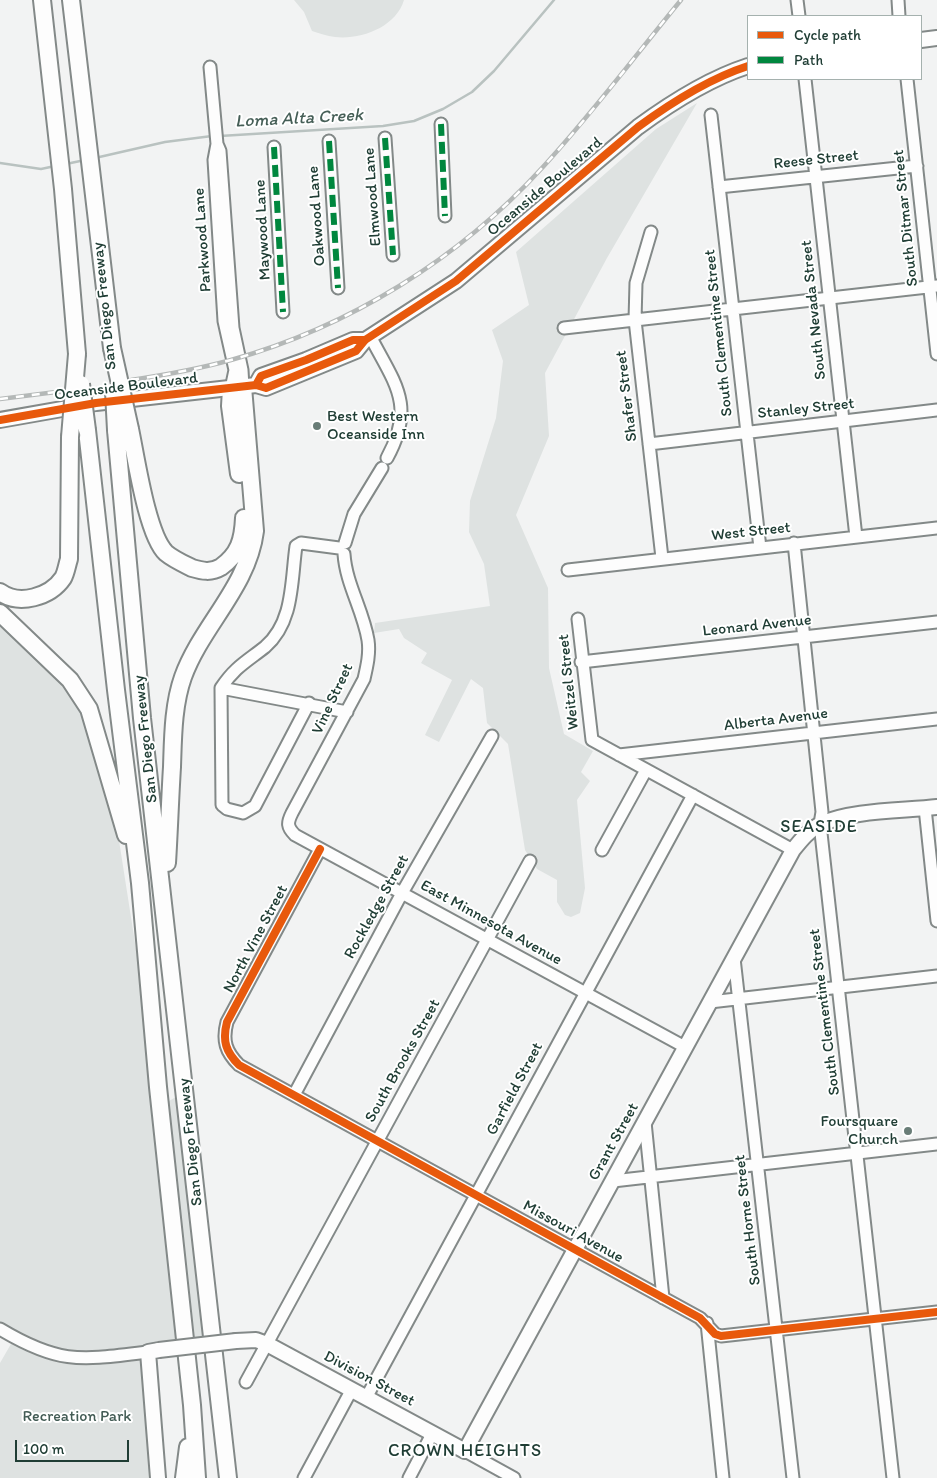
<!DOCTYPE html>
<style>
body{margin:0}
#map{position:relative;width:937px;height:1478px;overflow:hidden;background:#f2f3f3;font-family:Itim,sans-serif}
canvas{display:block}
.legend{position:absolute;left:747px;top:15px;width:175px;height:65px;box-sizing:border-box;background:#fff;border:1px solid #a5b1ae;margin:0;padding:6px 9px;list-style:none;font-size:15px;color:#1f3d34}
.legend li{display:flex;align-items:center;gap:10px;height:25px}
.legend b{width:25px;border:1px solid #a5b1ae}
.scale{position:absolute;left:15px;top:1440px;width:114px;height:22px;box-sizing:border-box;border:2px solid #1f3d34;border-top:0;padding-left:6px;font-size:15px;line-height:18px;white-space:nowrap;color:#1f3d34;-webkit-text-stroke:4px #fff;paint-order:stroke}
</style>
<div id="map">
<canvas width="937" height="1478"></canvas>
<ul class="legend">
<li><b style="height:6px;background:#e8590c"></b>Cycle path</li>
<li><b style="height:6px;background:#00873e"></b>Path</li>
</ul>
<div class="scale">100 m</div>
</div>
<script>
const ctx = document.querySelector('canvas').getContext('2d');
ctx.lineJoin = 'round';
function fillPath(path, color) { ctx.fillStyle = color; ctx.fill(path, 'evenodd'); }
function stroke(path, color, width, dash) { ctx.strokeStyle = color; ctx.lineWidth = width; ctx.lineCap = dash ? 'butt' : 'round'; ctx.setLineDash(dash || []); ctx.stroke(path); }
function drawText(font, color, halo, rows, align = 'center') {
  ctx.font = font + ' Itim,sans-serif'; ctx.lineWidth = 4; ctx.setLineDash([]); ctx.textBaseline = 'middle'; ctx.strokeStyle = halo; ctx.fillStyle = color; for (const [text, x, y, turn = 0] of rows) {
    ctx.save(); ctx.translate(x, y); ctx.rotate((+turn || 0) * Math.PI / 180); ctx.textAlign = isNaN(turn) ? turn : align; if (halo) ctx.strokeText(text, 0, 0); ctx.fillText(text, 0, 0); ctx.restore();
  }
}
const green = new Path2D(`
 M 294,0 L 404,0 C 396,27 361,40 335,37 C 327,36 319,33 312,31 L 304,12 Z
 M 697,103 L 607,258 L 545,373 L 549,436 L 516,515 L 548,588 L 549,668 L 564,734 L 593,751 L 581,772 L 590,781 L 577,800 L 585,888 L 580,913 L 571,917 L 565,915 L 557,902 L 557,880 L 537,869 L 525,850 L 508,744 L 487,723 L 483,688 L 471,679 L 439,742 L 425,735 L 452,680 L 421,663 L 427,653 L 404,638 L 399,629 L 374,633 L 375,623 L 490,606 L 484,564 L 469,532 L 470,501 L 496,418 L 503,361 L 492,330 L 529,305 L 516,252 L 656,129 Z
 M 0,619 L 75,687 L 113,802 L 160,1103 L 169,1101 L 188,1090 L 214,1341 L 154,1351 L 158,1478 L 0,1478 L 0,1363 L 15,1337 L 0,1329 Z`);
const stream = new Path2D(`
 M 220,136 L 383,126 L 414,121 L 443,109 L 472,92 L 494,71 L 554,0
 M 95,158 L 165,142 L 212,136
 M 0,163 L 41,169 L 55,166
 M 66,164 L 85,160`);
const minor = new Path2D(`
 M 797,0 L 799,16
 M 898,0 L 899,16
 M 210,67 L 217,144
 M 805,79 L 856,537
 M 907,79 L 937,354
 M 711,115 L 760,548
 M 441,124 L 445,216
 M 385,138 L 393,255
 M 329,141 L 338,288
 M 274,147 L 283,312
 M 719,187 L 917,166
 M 651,232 L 636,283 L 635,320 L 662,558
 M 564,328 L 937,286
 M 370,336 C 395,384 416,405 387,458
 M 231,389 L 235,370 L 224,321 L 214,160 L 217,144 L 220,151 L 233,328 L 242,370 L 243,387
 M 649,444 L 937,410
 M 345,543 L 354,514 L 382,468
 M 794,543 L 822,812 L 820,824 L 893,1478
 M 344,554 C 346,584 363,610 368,640 C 370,653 367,666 364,679 L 292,813 C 287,823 287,827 295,835 L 685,1047
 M 568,570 L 937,528
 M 578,619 L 592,740 L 793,850
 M 581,662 L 937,622
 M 221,688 C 235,667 246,662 265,647 C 294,622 291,581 296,546 L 301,543 L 339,548
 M 309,703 L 255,806 L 243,813 L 227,809 L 222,805 L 221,688 L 347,712
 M 619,755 L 937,719
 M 925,808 L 937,921
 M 320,849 L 227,1022 C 222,1041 226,1052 239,1065 L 700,1318 L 715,1334 L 721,1336 L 937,1312
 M 602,850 L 646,770
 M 734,958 L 793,1478
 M 710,1002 L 937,976
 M 294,1095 L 402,893 L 492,736
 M 645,1122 L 663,1298
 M 613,1181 L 937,1144
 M 707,1323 L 723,1478
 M 0,1329 C 60,1365 81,1360 148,1352
 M 246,1382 L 530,861
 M 366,1398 L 693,795
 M 465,1451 L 514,1478
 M 304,1478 L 352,1389
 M 409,1478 L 432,1434`);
const major = new Path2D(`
 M 921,40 L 937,38
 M 256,385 L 261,376 L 306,360 L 353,340 L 365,340
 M 0,420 L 96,403 L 256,385 L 266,388 L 356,351 L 365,340 L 456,281 L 638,127 C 672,102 708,79 748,66
 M 236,1341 L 256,1340 L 267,1344 L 465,1451 L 793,850 C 801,840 809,830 821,824 C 851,810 904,811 937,807
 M 158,1478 L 148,1352 L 159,1350`);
const highway = new Path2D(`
 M 42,0 L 63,189 L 77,354
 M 71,0 L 112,348
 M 231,389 L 230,406 L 239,474
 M 130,429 C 136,457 147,535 166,553 C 173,559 184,564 192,568 C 202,571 211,573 221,567 C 239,554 243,540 244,518
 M 87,430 L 116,690 L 140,883 L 158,1087 L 192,1405 L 197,1478
 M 116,430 L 142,718 L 228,1478
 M 0,592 C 19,606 50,597 63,578 C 66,573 67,565 69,559 L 70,437
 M 0,613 L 70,680 L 89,709 L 126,835
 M 167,863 C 169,831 170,799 172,767 C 173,738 173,705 183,677 C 202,625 248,587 255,531 L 243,387
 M 184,1478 L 188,1447`);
const rail = new Path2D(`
 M 131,380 C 165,375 198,369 231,360 C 349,327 459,259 542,168 C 591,115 635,56 681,0
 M 0,399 L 64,391`);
const majorBridge = new Path2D(`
 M 159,1350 L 236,1341`);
const highwayBridge = new Path2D(`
 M 112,348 L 130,429
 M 81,384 L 87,430
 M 114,392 L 116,430
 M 70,437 L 77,354`);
const quiet = new Path2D(`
 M 441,124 L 445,216
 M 385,138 L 393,255
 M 329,141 L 338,288
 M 274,147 L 283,312`);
const cycleway = new Path2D(`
 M 256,385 L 261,376 L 306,360 L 353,340 L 365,340
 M 0,420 L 96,403 L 256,385 L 266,388 L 356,351 L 365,340 L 456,281 L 638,127 C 672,102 708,79 748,66
 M 320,849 L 227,1022 C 222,1041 226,1052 239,1065 L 700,1318 L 715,1334 L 721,1336 L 937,1312`);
const markers = [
 [317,426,5,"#697d77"],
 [908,1131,5,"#697d77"]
];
const streetNames = [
 ["Reese Street",816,160,-6],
 ["Oceanside Boulevard",545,187,-40],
 ["Elmwood Lane",373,197,-94],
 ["Oakwood Lane",317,216,-94],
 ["South Ditmar Street",906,218,-96],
 ["Maywood Lane",263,230,-93],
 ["Parkwood Lane",203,240,-94],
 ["San Diego Freeway",105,306,-96],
 ["South Nevada Street",814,310,-96],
 ["South Clementine Street",719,333,-96],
 ["Oceanside Boulevard",126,387,-7],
 ["Shafer Street",627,396,-97],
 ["Stanley Street",806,409,-6],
 ["West Street",751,532,-6],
 ["Leonard Avenue",757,626,-6],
 ["Weitzel Street",569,682,-96],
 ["Vine Street",333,699,-65],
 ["Alberta Avenue",776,720,-7],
 ["San Diego Freeway",146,739,-96],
 ["Rockledge Street",377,907,-61],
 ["East Minnesota Avenue",491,923,29],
 ["North Vine Street",256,939,-62],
 ["South Clementine Street",825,1012,-97],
 ["South Brooks Street",403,1061,-61],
 ["Garfield Street",515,1089,-62],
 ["San Diego Freeway",191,1142,-96],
 ["Grant Street",614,1142,-61],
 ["South Horne Street",748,1220,-97],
 ["Missouri Avenue",573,1232,29],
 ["Division Street",369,1379,28]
];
const poiNames = [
 ["Best Western",327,417],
 ["Oceanside Inn",327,435],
 ["Foursquare",898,1122,"right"],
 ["Church",898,1140,"right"]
];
const parkNames = [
 ["Recreation Park",77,1417]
];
const waterNames = [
 ["Loma Alta Creek",299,119,-3]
];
const neighbourhoodNames = [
 ["SEASIDE",819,827],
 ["CROWN HEIGHTS",465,1451]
];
fillPath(green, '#dee2e1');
stroke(stream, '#b9c2c0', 2.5);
stroke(minor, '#838988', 15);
stroke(major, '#838988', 18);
stroke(highway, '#838988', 20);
stroke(minor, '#fdfdfd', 11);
stroke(major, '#fdfdfd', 14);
stroke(highway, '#fdfdfd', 16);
stroke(rail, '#b4b8b7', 4.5);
stroke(rail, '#fff', 2.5, [8]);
stroke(majorBridge, '#838988', 18, []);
stroke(highwayBridge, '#838988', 20, []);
stroke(majorBridge, '#fdfdfd', 14);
stroke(highwayBridge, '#fdfdfd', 16);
stroke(quiet, '#00873e', 6, [12, 6]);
stroke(cycleway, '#e8590c', 8);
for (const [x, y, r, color] of markers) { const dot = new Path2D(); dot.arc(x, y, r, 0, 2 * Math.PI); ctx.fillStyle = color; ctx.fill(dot); stroke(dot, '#fff', 2); }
drawText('16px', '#1f3d34', '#fff', streetNames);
drawText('16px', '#1f3d34', '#fff', poiNames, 'left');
drawText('16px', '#425b54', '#fff', parkNames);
drawText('italic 18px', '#465f57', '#fff', waterNames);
ctx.letterSpacing = '1px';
drawText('18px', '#1f3d34', '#fff', neighbourhoodNames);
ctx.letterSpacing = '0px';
</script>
